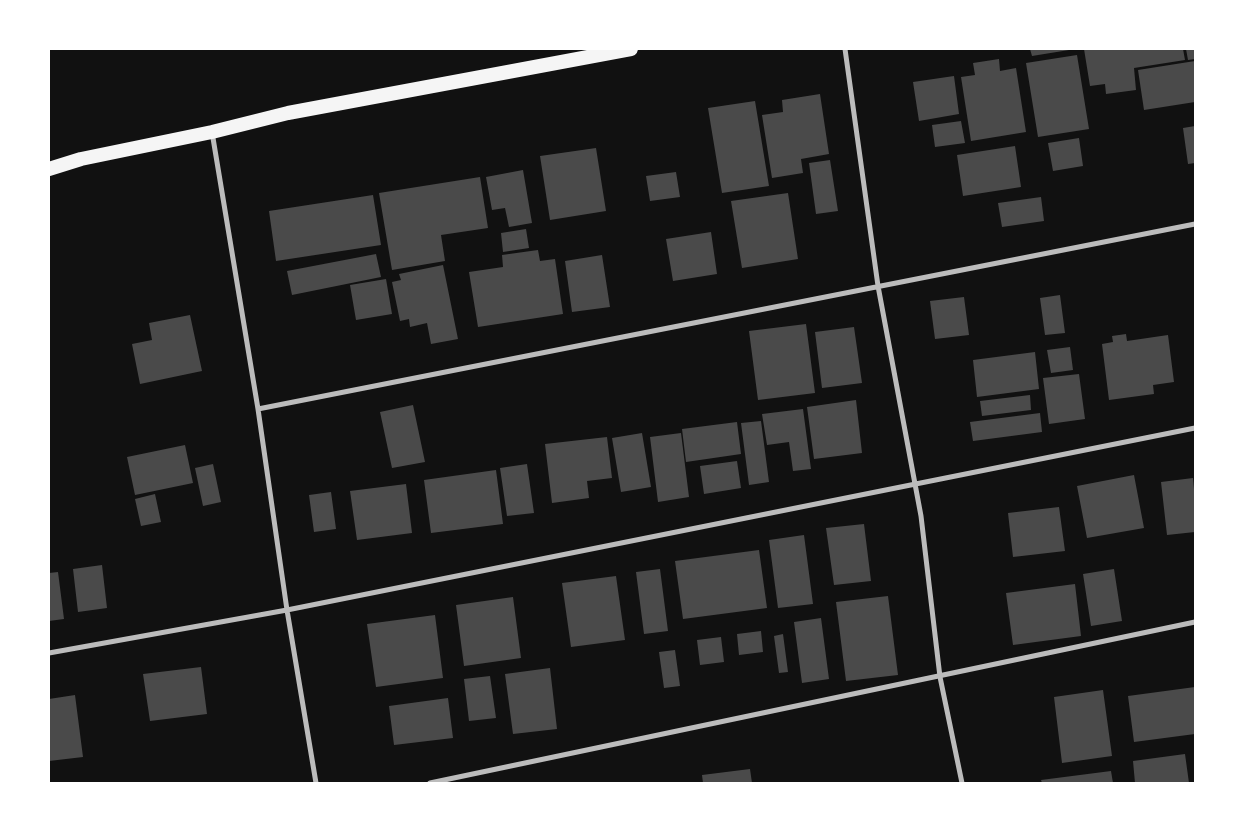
<!DOCTYPE html>
<style>
body{margin:0}
#map{position:relative;width:1244px;height:832px;overflow:hidden;background:#111;font-family:Manrope,sans-serif}
canvas{display:block}
.frame{position:absolute;inset:0;border:50px solid #fff;pointer-events:none}
</style>
<div id="map">
<canvas width="1244" height="832"></canvas>
<div class="frame"></div>
</div>
<script>
const ctx = document.querySelector('canvas').getContext('2d');
ctx.lineJoin = 'round';
function fillPath(path, color) { ctx.fillStyle = color; ctx.fill(path, 'evenodd'); }
function stroke(path, color, width, dash) { ctx.strokeStyle = color; ctx.lineWidth = width; ctx.lineCap = dash ? 'butt' : 'round'; ctx.setLineDash(dash || []); ctx.stroke(path); }
const building = new Path2D(`
 M 1030,49 L 1069,49 L 1069,50 L 1032,56 Z
 M 1084,49 L 1183,49 L 1185,60 L 1134,68 L 1136,90 L 1106,94 L 1105,84 L 1090,86 Z
 M 1186,49 L 1195,49 L 1195,59 L 1188,60 Z
 M 1077,55 L 1089,129 L 1038,137 L 1026,63 Z
 M 999,59 L 1000,71 L 1016,68 L 1026,132 L 971,141 L 961,77 L 975,75 L 973,63 Z
 M 1195,61 L 1195,102 L 1144,110 L 1138,70 Z
 M 954,76 L 959,114 L 919,121 L 913,82 Z
 M 820,94 L 829,154 L 801,159 L 803,173 L 772,178 L 762,115 L 783,112 L 782,100 Z
 M 755,101 L 769,186 L 722,193 L 708,108 Z
 M 961,121 L 965,143 L 935,147 L 932,125 Z
 M 1195,126 L 1195,163 L 1188,164 L 1183,128 Z
 M 1079,138 L 1083,166 L 1053,171 L 1048,143 Z
 M 1015,146 L 1021,187 L 963,196 L 957,155 Z
 M 596,148 L 606,211 L 550,220 L 540,156 Z
 M 830,160 L 838,211 L 816,214 L 809,163 Z
 M 523,170 L 532,223 L 509,227 L 505,208 L 492,210 L 486,177 Z
 M 676,172 L 680,197 L 650,201 L 646,176 Z
 M 480,177 L 488,228 L 441,235 L 445,261 L 392,270 L 379,193 Z
 M 788,193 L 798,259 L 742,268 L 731,201 Z
 M 373,195 L 381,245 L 276,261 L 269,211 Z
 M 1041,197 L 1044,221 L 1002,227 L 998,203 Z
 M 526,229 L 529,248 L 503,252 L 501,233 Z
 M 711,232 L 717,274 L 673,281 L 666,239 Z
 M 538,250 L 540,261 L 555,259 L 563,314 L 478,327 L 469,272 L 503,267 L 502,255 Z
 M 376,254 L 381,277 L 292,295 L 287,271 Z
 M 602,255 L 610,307 L 572,312 L 565,261 Z
 M 443,265 L 458,339 L 431,344 L 427,323 L 410,327 L 409,319 L 400,321 L 392,282 L 401,280 L 399,274 Z
 M 386,279 L 392,314 L 356,320 L 350,285 Z
 M 1060,295 L 1065,333 L 1045,335 L 1040,298 Z
 M 964,297 L 969,335 L 935,339 L 930,301 Z
 M 190,315 L 202,371 L 140,384 L 132,344 L 152,340 L 149,323 Z
 M 806,324 L 815,393 L 758,400 L 749,331 Z
 M 854,327 L 862,383 L 822,388 L 815,332 Z
 M 1126,334 L 1127,341 L 1168,335 L 1174,382 L 1153,385 L 1154,394 L 1109,400 L 1102,344 L 1113,342 L 1112,336 Z
 M 1070,347 L 1073,370 L 1051,373 L 1047,350 Z
 M 1035,352 L 1039,389 L 977,397 L 973,360 Z
 M 1079,374 L 1085,419 L 1049,424 L 1043,378 Z
 M 1030,395 L 1031,410 L 982,416 L 980,401 Z
 M 856,400 L 862,453 L 814,459 L 807,407 Z
 M 413,405 L 425,462 L 392,468 L 380,412 Z
 M 803,409 L 811,469 L 793,471 L 789,442 L 767,445 L 762,414 Z
 M 1040,413 L 1042,432 L 973,441 L 970,422 Z
 M 761,421 L 769,482 L 749,485 L 741,423 Z
 M 737,422 L 741,454 L 686,462 L 682,429 Z
 M 642,433 L 651,487 L 621,492 L 612,438 Z
 M 681,433 L 689,497 L 658,502 L 650,437 Z
 M 607,437 L 612,478 L 587,481 L 589,498 L 552,503 L 545,444 Z
 M 185,445 L 193,483 L 135,495 L 127,457 Z
 M 737,461 L 741,488 L 704,494 L 700,466 Z
 M 213,464 L 221,502 L 203,506 L 195,468 Z
 M 527,464 L 534,513 L 507,516 L 500,468 Z
 M 496,470 L 503,524 L 431,533 L 424,480 Z
 M 1134,475 L 1144,528 L 1087,538 L 1077,486 Z
 M 1193,478 L 1195,500 L 1195,532 L 1167,535 L 1161,482 Z
 M 406,484 L 412,533 L 357,540 L 350,491 Z
 M 331,492 L 336,529 L 314,532 L 309,495 Z
 M 155,494 L 161,522 L 141,526 L 135,499 Z
 M 1059,507 L 1065,551 L 1013,557 L 1008,513 Z
 M 864,524 L 871,581 L 834,585 L 826,528 Z
 M 804,535 L 813,604 L 778,608 L 769,540 Z
 M 759,550 L 767,608 L 683,619 L 675,561 Z
 M 102,565 L 107,608 L 78,612 L 73,569 Z
 M 660,569 L 668,631 L 644,634 L 636,572 Z
 M 1114,569 L 1122,621 L 1091,626 L 1083,574 Z
 M 58,572 L 64,619 L 49,621 L 49,573 Z
 M 616,576 L 625,640 L 571,647 L 562,583 Z
 M 1075,584 L 1081,636 L 1013,645 L 1006,593 Z
 M 888,596 L 898,675 L 846,681 L 836,602 Z
 M 513,597 L 521,658 L 464,666 L 456,605 Z
 M 435,615 L 443,678 L 376,687 L 367,624 Z
 M 821,618 L 829,679 L 802,683 L 794,622 Z
 M 761,631 L 763,652 L 739,655 L 737,634 Z
 M 783,634 L 788,672 L 779,673 L 774,636 Z
 M 721,637 L 724,662 L 700,665 L 697,640 Z
 M 675,650 L 680,686 L 664,688 L 659,652 Z
 M 201,667 L 207,714 L 150,721 L 143,674 Z
 M 550,668 L 557,729 L 513,734 L 505,674 Z
 M 490,676 L 496,718 L 469,721 L 464,679 Z
 M 1195,687 L 1195,734 L 1134,742 L 1128,696 Z
 M 1103,690 L 1112,756 L 1062,763 L 1054,697 Z
 M 75,695 L 83,757 L 49,761 L 49,699 Z
 M 448,698 L 453,738 L 394,745 L 389,706 Z
 M 1185,754 L 1189,783 L 1135,783 L 1133,761 Z
 M 750,769 L 752,783 L 703,783 L 702,775 Z
 M 1111,771 L 1113,783 L 1042,783 L 1041,780 Z`);
const minor = new Path2D(`
 M 845,49 L 878,286 L 921,516 L 940,677 L 962,783
 M 212,132 L 258,409 L 287,610 L 316,783
 M 258,409 L 1195,224
 M 49,653 L 287,610 L 1195,428
 M 430,783 L 1195,622`);
const trunk = new Path2D(`
 M 49,169 L 81,159 L 212,132 L 288,113 L 631,49`);
fillPath(building, '#4a4a4a');
stroke(minor, '#bcbcbc', 5);
stroke(trunk, '#f5f5f5', 14);
</script>
